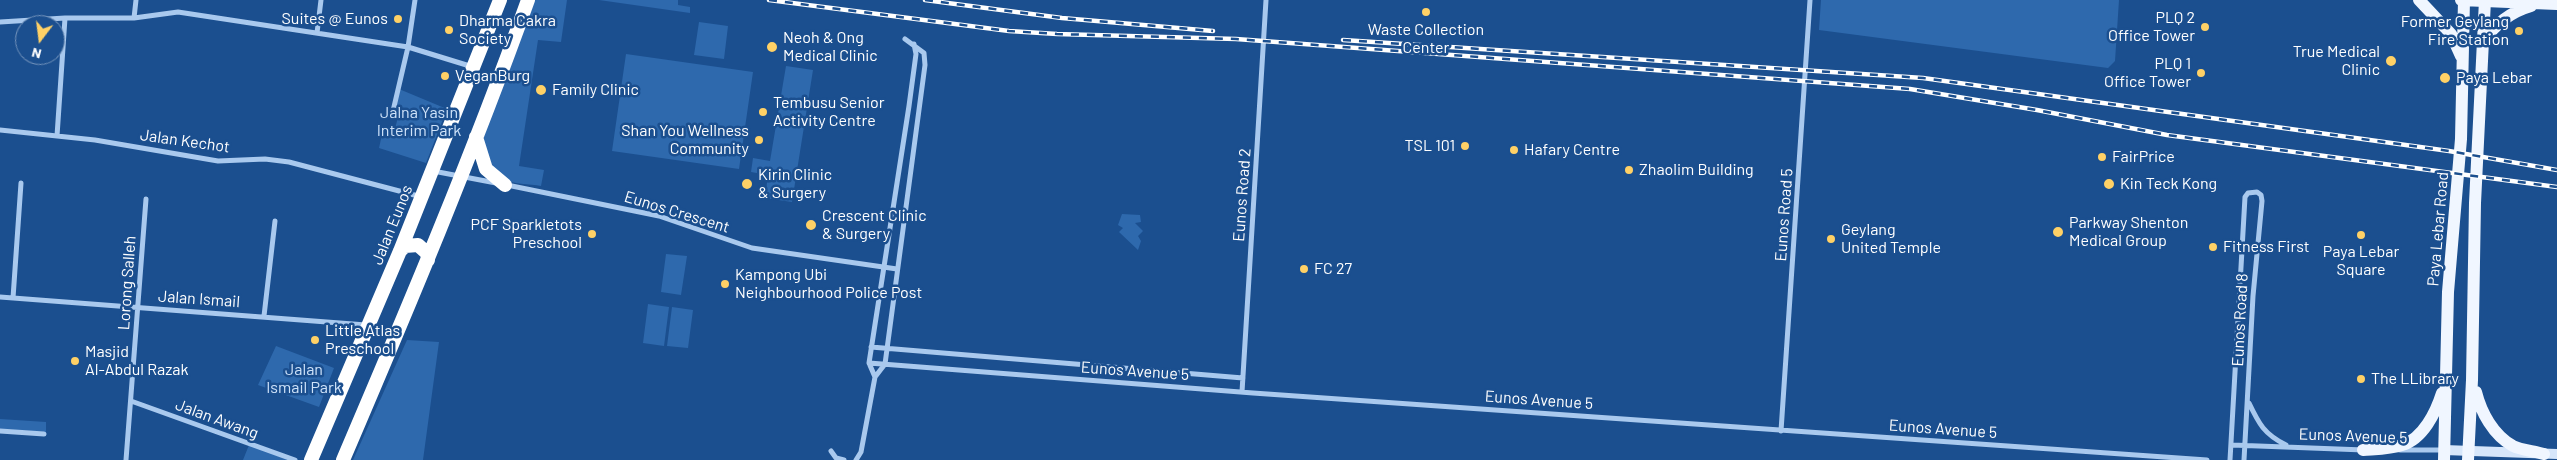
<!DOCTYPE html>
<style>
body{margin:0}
#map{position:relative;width:2557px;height:460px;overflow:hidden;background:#1b4f8f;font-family:Barlow,sans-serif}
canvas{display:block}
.north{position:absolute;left:15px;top:15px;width:50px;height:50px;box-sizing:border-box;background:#1b4f8f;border:1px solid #7695bc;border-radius:50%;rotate:195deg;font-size:14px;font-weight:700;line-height:20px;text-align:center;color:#fff}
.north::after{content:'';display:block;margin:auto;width:18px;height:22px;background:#ffd166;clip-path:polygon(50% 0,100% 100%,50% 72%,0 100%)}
</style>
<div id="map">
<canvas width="2557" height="460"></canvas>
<div class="north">N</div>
</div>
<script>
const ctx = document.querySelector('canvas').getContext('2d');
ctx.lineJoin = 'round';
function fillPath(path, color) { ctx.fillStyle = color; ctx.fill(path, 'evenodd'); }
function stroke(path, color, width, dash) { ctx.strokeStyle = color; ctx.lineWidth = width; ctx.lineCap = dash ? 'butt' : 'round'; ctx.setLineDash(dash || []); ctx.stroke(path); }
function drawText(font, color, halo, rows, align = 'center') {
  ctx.font = font + ' Barlow,sans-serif'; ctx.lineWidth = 5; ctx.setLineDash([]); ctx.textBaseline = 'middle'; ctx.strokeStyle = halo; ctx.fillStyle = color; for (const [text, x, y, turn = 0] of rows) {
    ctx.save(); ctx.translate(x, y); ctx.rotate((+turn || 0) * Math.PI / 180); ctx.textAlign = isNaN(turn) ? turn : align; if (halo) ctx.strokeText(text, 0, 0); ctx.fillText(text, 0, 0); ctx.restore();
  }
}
const green = new Path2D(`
 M 534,0 L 567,0 L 561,42 L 538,40 L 519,166 L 544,170 L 541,186 C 530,184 512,184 502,179 C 487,171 483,149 484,133 Z
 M 599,0 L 678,0 L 678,5 L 690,7 L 690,13 Z
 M 1821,0 L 2119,0 L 2115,61 L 2108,68 L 1819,30 Z
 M 699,22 L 728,26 L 724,59 L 694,55 Z
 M 626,54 L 753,72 L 739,169 L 612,151 Z
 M 786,66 L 813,70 L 792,202 L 765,198 L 768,175 L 751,172 L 753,158 L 770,161 Z
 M 399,89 L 447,109 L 426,163 L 379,148 L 383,130 L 394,133 L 399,113 L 394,111 Z
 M 1122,214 L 1140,215 L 1141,222 L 1135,223 L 1143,231 L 1138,236 L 1141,241 L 1138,250 L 1119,232 L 1123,228 L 1118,225 Z
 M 666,254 L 687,256 L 681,295 L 661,292 Z
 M 648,304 L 669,307 L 664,346 L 643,343 Z
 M 672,307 L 693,310 L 688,348 L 667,346 Z
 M 407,340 L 439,342 L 423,460 L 353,460 Z
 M 276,346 L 334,368 L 319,407 L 258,385 Z
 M 0,419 L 46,422 L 46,432 L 0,429 Z
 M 249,445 L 292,460 L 243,460 Z`);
const street = new Path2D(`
 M 134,18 L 136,0
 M 0,22 L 65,18 L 134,18 L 178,12 L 408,47 L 473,67
 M 317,33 L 321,0
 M 393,111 L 408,47 L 415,0
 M 0,130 L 95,140 L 218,161 L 265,159 L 289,162 L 422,197
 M 57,136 L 65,18
 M 433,171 L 496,183
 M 507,185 L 659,216 L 752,248 L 897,269
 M 0,297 L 366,325
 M 13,298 L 21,183
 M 264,316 L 275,221
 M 871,347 L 1243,378
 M 869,363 L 1253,393 L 2207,460
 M 875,377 L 869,363 L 909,106 L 916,54 L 914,44
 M 1242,392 L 1266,0
 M 131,401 L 295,460
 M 2249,403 C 2259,424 2264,434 2286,445
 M 0,431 L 44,434
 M 1781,431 L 1810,0
 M 2232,445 L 2364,450
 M 2400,450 L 2444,450
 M 831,451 L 836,458 L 844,460
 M 126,460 L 146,199
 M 856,460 L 861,452 L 875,377 L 885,364 L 925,65 L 924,53 L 905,39
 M 2230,460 L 2245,197 L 2248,193 L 2257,192 L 2261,195 L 2262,201 L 2253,296 L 2244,460`);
const secondary = new Path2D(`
 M 2444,450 L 2557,454`);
const primary = new Path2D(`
 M 2419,0 L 2451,34 L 2461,56
 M 2461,0 L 2557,4
 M 2482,42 C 2496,24 2510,12 2531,6
 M 2476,392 C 2481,412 2493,435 2513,446 C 2521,450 2534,451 2544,454
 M 2363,450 C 2375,449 2390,449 2402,445 C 2423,439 2436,412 2442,393
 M 2444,460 L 2448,292 L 2461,139 L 2464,0
 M 2468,460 L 2472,380 L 2475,203 L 2485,0`);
const highway = new Path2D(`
 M 476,137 L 486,169 L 505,185
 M 400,251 L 405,246 L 418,245 L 427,253 L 428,260
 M 311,460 L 400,251 L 500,0
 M 343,460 C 408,308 472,156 528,0`);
const rail = new Path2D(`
 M 769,0 L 1009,31 L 1057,34 L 1236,39 L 1910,89 L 2037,110 L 2167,135 L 2557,187
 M 925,0 L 1062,18 L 1213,31
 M 1343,40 L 1923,78 L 2449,151 L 2557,170`);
const markers = [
 [1426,12,5,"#ffd166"],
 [398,19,5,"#ffd166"],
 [2205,27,5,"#ffd166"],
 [449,30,5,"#ffd166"],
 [2519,31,5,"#ffd166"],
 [772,47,6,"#ffd166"],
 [2391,61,6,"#ffd166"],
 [2201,73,5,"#ffd166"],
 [445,76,5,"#ffd166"],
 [2445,78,6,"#ffd166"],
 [541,90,6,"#ffd166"],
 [763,112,5,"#ffd166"],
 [759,140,5,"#ffd166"],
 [1465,146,5,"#ffd166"],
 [1514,150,5,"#ffd166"],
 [2102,157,5,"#ffd166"],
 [1629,170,5,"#ffd166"],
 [747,184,6,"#ffd166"],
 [2109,184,6,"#ffd166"],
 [811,225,6,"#ffd166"],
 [2058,232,6,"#ffd166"],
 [592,234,5,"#ffd166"],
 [2361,235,5,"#ffd166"],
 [1831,239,5,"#ffd166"],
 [2213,247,5,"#ffd166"],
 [1304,269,5,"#ffd166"],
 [725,284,5,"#ffd166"],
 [315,340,5,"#ffd166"],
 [75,361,5,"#ffd166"],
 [2361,379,5,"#ffd166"]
];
const poiNames = [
 ["PLQ 2",2195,18,"right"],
 ["Office Tower",2195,36,"right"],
 ["Suites @ Eunos",388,19,"right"],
 ["Dharma Cakra",459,21],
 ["Society",459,39],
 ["Former Geylang",2509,22,"right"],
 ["Fire Station",2509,40,"right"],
 ["Waste Collection",1426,30,"center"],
 ["Center",1426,48,"center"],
 ["Neoh & Ong",783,38],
 ["Medical Clinic",783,56],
 ["True Medical",2380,52,"right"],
 ["Clinic",2380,70,"right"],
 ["PLQ 1",2191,64,"right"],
 ["Office Tower",2191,82,"right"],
 ["VeganBurg",455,76],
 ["Paya Lebar",2456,78],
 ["Family Clinic",552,90],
 ["Tembusu Senior",773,103],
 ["Activity Centre",773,121],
 ["Shan You Wellness",749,131,"right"],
 ["Community",749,149,"right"],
 ["TSL 101",1455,146,"right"],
 ["Hafary Centre",1524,150],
 ["FairPrice",2112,157],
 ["Zhaolim Building",1639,170],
 ["Kirin Clinic",758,175],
 ["& Surgery",758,193],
 ["Kin Teck Kong",2120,184],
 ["Crescent Clinic",822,216],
 ["& Surgery",822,234],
 ["Parkway Shenton",2069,223],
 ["Medical Group",2069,241],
 ["PCF Sparkletots",582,225,"right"],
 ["Preschool",582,243,"right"],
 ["Geylang",1841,230],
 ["United Temple",1841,248],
 ["Fitness First",2223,247],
 ["Paya Lebar",2361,252,"center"],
 ["Square",2361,270,"center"],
 ["FC 27",1314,269],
 ["Kampong Ubi",735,275],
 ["Neighbourhood Police Post",735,293],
 ["Little Atlas",325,331],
 ["Preschool",325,349],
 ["Masjid",85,352],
 ["Al-Abdul Razak",85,370],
 ["The LLibrary",2371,379]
];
const parkNames = [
 ["Jalna Yasin",419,113],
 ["Interim Park",419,131],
 ["Jalan",304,370],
 ["Ismail Park",304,388]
];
const streetNames = [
 ["Jalan Kechot",185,141,8],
 ["Eunos Road 2",1242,195,-86],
 ["Eunos Crescent",677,212,17],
 ["Eunos Road 5",1784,215,-86],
 ["Jalan Eunos",392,225,-68],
 ["Paya Lebar Road",2438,229,-85],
 ["Lorong Salleh",127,283,-86],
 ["Jalan Ismail",199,299,4],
 ["Eunos Road 8",2240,320,-87],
 ["Eunos Avenue 5",1135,371,4],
 ["Eunos Avenue 5",1539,400,4],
 ["Jalan Awang",217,419,20],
 ["Eunos Avenue 5",1943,429,4],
 ["Eunos Avenue 5",2353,436,2]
];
fillPath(green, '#2e69ad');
stroke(street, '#a9c9ee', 5);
stroke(secondary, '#d6e6fa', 10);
stroke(primary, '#f0f6ff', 12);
stroke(highway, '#fff', 14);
stroke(rail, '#fff', 4.5);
stroke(rail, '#1b4f8f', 2.5, [8]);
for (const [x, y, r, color] of markers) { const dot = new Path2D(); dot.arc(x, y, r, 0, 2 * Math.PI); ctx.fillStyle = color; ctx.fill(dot); stroke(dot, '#1b4f8f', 2); }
drawText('16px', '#fff', '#1b4f8f', poiNames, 'left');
drawText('16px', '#cfe3fa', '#1b4f8f', parkNames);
drawText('16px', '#fff', '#1b4f8f', streetNames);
</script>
